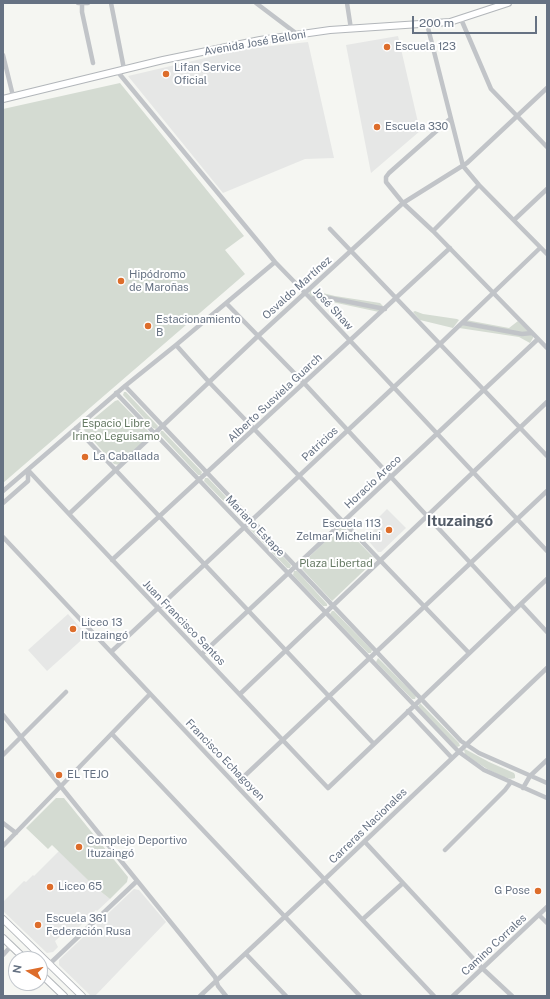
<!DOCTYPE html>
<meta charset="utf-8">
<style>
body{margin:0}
#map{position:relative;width:550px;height:999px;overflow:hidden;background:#f5f6f2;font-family:"Public Sans",sans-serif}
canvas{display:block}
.frame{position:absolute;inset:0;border:4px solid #667283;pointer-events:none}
.north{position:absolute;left:8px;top:951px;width:40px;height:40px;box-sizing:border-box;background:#fff;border:1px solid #c2c7cd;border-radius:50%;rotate:280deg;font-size:11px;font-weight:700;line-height:16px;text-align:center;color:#667283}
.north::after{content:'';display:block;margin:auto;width:14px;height:18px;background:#dd6d2b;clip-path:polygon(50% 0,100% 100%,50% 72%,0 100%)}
.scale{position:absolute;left:412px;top:16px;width:125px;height:18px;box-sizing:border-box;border:2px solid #667283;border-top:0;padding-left:5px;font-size:12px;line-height:14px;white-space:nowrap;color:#667283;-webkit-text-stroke:3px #fff;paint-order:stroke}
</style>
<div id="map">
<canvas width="550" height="999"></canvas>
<div class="frame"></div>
<div class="north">N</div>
<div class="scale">200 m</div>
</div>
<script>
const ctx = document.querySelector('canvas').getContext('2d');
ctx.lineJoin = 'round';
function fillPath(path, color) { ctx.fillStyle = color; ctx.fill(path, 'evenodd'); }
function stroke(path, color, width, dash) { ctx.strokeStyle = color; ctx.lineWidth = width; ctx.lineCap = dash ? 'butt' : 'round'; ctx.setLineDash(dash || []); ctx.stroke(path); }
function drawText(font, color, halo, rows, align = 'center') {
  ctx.font = font + ' "Public Sans",sans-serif'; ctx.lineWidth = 4; ctx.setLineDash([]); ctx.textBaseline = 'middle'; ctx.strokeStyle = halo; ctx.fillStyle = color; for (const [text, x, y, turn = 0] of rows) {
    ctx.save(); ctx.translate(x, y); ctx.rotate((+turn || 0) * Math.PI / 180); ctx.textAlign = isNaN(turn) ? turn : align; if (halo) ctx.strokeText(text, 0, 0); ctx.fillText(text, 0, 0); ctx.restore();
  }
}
const built = new Path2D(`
 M 398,36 L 420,131 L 371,173 L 346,45 Z
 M 308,42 L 334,158 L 305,159 L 223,193 L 128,76 L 244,49 Z
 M 387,509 L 406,528 L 381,552 L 378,552 L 366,538 L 378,526 L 374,522 Z
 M 68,614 L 87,635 L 47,671 L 28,650 Z
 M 59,851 L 95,887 L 110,899 L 97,911 L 96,910 L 71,935 L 66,931 L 55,941 L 58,947 L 53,952 L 47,953 L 3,911 L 3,902 L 24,881 L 26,882 L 33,875 L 34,876 Z
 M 134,889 L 139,890 L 166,922 L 95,996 L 91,996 L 59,965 L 59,960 Z`);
const green = new Path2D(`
 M 120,83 L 244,236 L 225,250 L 245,274 L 3,483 L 3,109 Z
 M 310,290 L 335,296 L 380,303 L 383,306 L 379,312 L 318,299 L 315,301 L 309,294 Z
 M 415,311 L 423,314 L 457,319 L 459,320 L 453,328 L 420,320 L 413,312 Z
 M 466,320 L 509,328 L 518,321 L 533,336 L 533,338 L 530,343 L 519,337 L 459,328 Z
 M 124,392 L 126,392 L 158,426 L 157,428 L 156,429 L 153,428 L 123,395 Z
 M 118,400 L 151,434 L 119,465 L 114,464 L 84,430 L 86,425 L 115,401 Z
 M 161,431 L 163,431 L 202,472 L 201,475 L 198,475 L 160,434 Z
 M 205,478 L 208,478 L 247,519 L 246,521 L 243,521 L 204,481 Z
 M 251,523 L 291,565 L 290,568 L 287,568 L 248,527 Z
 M 341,526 L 344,527 L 374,558 L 374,561 L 332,601 L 302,569 L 301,565 Z
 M 294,571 L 297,571 L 327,604 L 327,606 L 323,606 L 293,575 Z
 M 332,611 L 334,611 L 372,650 L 371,653 L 368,653 L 330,614 Z
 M 378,658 L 416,696 L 415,699 L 412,699 L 376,662 Z
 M 420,703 L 459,743 L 460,746 L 457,747 L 418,707 Z
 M 465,749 L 489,762 L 514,773 L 515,775 L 515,778 C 506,783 473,760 465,754 L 464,750 Z
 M 56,798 L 64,798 L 128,877 L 127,882 L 110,899 L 95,887 L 52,845 L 48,849 L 26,828 Z`);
const minor = new Path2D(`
 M 78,3 L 88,3
 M 111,3 L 124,69
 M 256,3 L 297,34
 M 347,3 L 351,29
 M 82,4 L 82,12 L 93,63
 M 461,19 L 491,89 L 547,147
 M 427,24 L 463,166 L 479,185 L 547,254
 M 3,55 L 13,96
 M 117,71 L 275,262 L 312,300 L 547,551
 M 450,119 L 389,173 L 386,177 L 386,182 L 403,203 L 433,231 L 547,348
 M 514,220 L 547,189
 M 330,229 L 547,456
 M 433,231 L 479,185
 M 312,300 L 316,296 L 319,296 L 385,309
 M 226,303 L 304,383 L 514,610
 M 463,323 L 522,334 L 532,333
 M 176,345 L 209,382 L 469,653
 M 125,386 L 461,741 L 479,753 L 547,783
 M 116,393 L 459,752 L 484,770 L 547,798
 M 76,428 L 374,744
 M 28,470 L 69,514 L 328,788 L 547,579
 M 3,491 L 125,386 L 176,345 L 275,262
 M 3,503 L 28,481 L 28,470
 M 69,514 L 258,336 L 403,203 L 467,163 L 547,88
 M 3,537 L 434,996
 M 112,560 L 450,248
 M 521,604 L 547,632
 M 111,652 L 440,344 L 540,248
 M 202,654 L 538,339
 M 240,694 L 547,402
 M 408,711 L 452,758
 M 3,715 L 215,977 L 218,986 L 226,996
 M 112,734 L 360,996
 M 3,755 L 66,692
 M 236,784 L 547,491
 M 523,788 L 530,776 L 547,760
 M 3,823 L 16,833
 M 365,842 L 482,968 L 512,996
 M 3,846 L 150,694
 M 445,850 L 505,790 L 511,782
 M 539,915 L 547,923
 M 363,919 L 403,883
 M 246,954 L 286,996
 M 3,955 L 11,946
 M 40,973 L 137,881
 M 200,996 L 325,879 L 547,668
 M 453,996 L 547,907`);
const major = new Path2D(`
 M 3,99 L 163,60 L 260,40 L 330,30 L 450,22 L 508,3
 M 3,919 L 82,996
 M 3,938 L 25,959
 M 40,973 L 64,996`);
const markers = [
 [387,47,4,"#dd6d2b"],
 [166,74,4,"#dd6d2b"],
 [377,127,4,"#dd6d2b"],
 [121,281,4,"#dd6d2b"],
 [148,326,4,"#dd6d2b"],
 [85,457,4,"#dd6d2b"],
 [389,530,4,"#dd6d2b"],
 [73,629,4,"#dd6d2b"],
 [59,775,4,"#dd6d2b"],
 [79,847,4,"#dd6d2b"],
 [50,887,4,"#dd6d2b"],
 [538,891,4,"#dd6d2b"],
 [38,925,4,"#dd6d2b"]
];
const streetNames = [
 ["Avenida José Belloni",255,43,-10],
 ["Osvaldo Martínez",297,288,-42],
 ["José Shaw",333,309,47],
 ["Alberto Susviela Guarch",275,398,-43],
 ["Patricios",320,444,-43],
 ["Horacio Areco",373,482,-43],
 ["Mariano Estape",255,526,46],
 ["Juan Francisco Santos",184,623,46],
 ["Francisco Echagoyen",225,760,46],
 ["Carreras Nacionales",368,826,-44],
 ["Camino Corrales",494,945,-43]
];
const poiNames = [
 ["Escuela 123",395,47],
 ["Lifan Service",174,68],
 ["Oficial",174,81],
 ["Escuela 330",385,127],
 ["Hipódromo",129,275],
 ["de Maroñas",129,288],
 ["Estacionamiento",156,320],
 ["B",156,333],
 ["La Caballada",93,457],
 ["Escuela 113",381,524,"right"],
 ["Zelmar Michelini",381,537,"right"],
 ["Liceo 13",81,623],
 ["Ituzaingó",81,636],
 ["EL TEJO",67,775],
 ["Complejo Deportivo",87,841],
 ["Ituzaingó",87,854],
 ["Liceo 65",58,887],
 ["G Pose",530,891,"right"],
 ["Escuela 361",46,919],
 ["Federación Rusa",46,932]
];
const parkNames = [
 ["Espacio Libre",116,424],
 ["Irineo Leguisamo",116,437],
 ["Plaza Libertad",336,564]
];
const districtNames = [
 ["Ituzaingó",460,521]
];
fillPath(built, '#e6e7e6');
fillPath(green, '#d4dbd2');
stroke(major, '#b2b6ba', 8);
stroke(minor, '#c1c4c8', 4.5);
stroke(major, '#fff', 6);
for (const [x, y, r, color] of markers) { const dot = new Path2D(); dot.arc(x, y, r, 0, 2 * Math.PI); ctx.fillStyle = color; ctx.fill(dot); stroke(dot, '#fff', 1.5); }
drawText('11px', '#667283', '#fff', streetNames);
drawText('11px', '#667283', '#fff', poiNames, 'left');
drawText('11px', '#667a64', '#fff', parkNames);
drawText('bold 15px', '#535c68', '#fff', districtNames);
</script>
